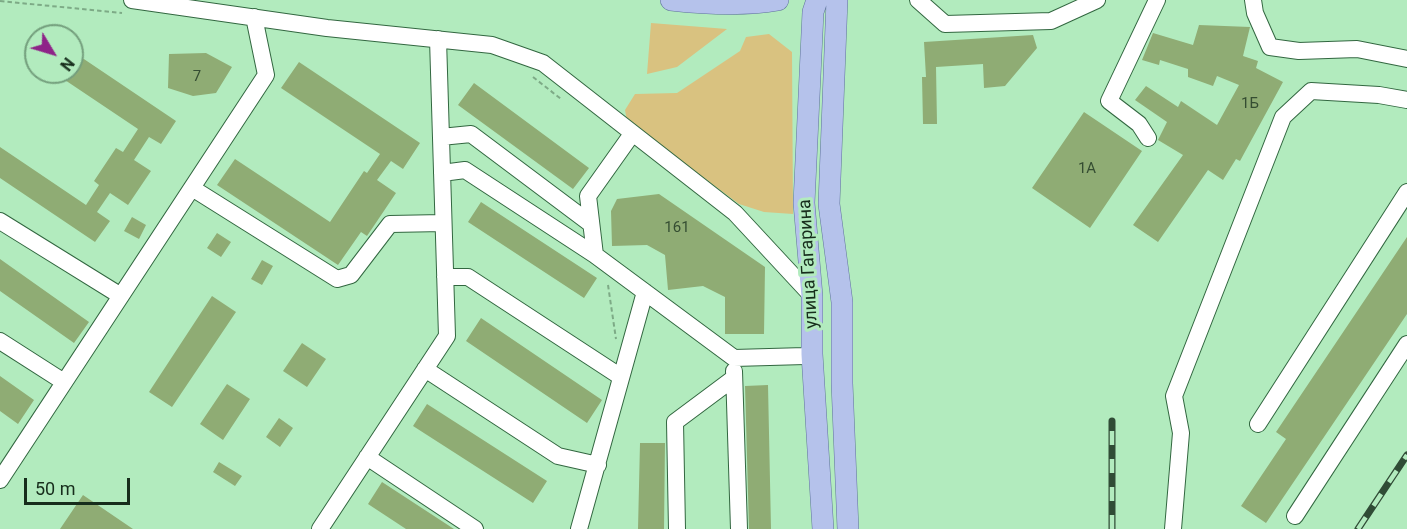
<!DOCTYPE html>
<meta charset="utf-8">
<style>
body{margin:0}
#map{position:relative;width:1407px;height:529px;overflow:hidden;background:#b2ebbe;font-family:Roboto,sans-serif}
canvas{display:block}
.north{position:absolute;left:24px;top:24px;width:60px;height:60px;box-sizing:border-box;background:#b2ebbe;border:2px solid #749f7d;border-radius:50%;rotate:128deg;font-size:16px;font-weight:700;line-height:24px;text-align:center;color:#172d1c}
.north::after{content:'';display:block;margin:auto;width:21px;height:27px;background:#8e2488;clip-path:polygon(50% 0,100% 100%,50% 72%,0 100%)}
.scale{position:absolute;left:24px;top:478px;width:106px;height:27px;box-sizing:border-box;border:3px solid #172d1c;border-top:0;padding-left:8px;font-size:18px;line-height:21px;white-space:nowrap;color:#172d1c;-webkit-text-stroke:4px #b2ebbe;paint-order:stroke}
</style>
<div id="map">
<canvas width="1407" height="529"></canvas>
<div class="north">N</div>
<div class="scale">50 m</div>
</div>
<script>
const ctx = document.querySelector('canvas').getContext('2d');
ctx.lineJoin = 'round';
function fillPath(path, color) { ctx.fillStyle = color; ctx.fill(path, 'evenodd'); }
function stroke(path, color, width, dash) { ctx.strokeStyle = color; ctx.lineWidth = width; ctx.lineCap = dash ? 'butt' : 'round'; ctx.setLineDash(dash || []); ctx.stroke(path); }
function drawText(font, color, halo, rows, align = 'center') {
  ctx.font = font + ' Roboto,sans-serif'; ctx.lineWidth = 6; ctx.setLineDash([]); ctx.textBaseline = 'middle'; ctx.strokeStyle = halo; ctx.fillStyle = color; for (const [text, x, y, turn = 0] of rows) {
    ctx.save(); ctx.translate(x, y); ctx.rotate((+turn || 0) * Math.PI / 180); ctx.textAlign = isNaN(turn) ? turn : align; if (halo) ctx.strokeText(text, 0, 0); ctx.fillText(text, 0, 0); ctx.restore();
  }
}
const green = new Path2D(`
 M 651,23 L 727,29 L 677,67 L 647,74 Z
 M 769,34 L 792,52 L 793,214 L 764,212 L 739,204 L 627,121 L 625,110 L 635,94 L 677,93 L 740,51 L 746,37 Z`);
const building = new Path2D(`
 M 1199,25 L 1250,27 L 1243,56 L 1258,61 L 1256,68 L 1283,82 L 1240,161 L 1236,159 L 1223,180 L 1208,170 L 1158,242 L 1133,225 L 1183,155 L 1158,140 L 1167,122 L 1135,100 L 1146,86 L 1178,107 L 1181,101 L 1217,125 L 1239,85 L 1217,76 L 1213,86 L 1188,77 L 1188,69 L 1160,60 L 1159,65 L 1142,60 L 1153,33 L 1193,45 Z
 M 1033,35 L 1037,48 L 1005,86 L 984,88 L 983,64 L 936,67 L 937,124 L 923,124 L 922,77 L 926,77 L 924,42 Z
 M 72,51 L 176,121 L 161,144 L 149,137 L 134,160 L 151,171 L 128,205 L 110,193 L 97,212 L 110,221 L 95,242 L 0,178 L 0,147 L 86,205 L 99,185 L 94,181 L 116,148 L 123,152 L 138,129 L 53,72 L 72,72 Z
 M 206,53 L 232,67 L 216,93 L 193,96 L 168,88 L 169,54 Z
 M 299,62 L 420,143 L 403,169 L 391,161 L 377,180 L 396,193 L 367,236 L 361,232 L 338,265 L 217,185 L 235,159 L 330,222 L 364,171 L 367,173 L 380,154 L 281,88 Z
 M 474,83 L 589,168 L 573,189 L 458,105 Z
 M 1084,112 L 1142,151 L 1090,228 L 1032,188 Z
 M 659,194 L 765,267 L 764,334 L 725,334 L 725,297 L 703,286 L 668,290 L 665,255 L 647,245 L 612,246 L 611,211 L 617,199 Z
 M 481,202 L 597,278 L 584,298 L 468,222 Z
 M 132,217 L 146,225 L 139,239 L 124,231 Z
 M 217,233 L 231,242 L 221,257 L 207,248 Z
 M 1407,237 L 1407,314 L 1266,523 L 1241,506 L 1286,439 L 1276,432 Z
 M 0,259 L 89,322 L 74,343 L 0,291 Z
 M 262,260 L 273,266 L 262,285 L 251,279 Z
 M 212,296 L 236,312 L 172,407 L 149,392 Z
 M 481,318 L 602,400 L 587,423 L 466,341 Z
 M 302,343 L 326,359 L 307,387 L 283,371 Z
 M 0,376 L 34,400 L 18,424 L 0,411 Z
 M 227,384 L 250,399 L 223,440 L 200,424 Z
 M 768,385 L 771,529 L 749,529 L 745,386 Z
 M 427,404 L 547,481 L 533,503 L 413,426 Z
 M 279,418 L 293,428 L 280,447 L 266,437 Z
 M 640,443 L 665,443 L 664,529 L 638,529 Z
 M 219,462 L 242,476 L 235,486 L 213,472 Z
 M 382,482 L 454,529 L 406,529 L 368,504 Z
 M 83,495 L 133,529 L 60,529 Z`);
const path = new Path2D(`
 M 0,1 L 122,13
 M 533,77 L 561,99
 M 608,285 L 616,339`);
const minor = new Path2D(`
 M 132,0 L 327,28 L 492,45 L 543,63 L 735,213 L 812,296
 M 918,0 L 945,24 L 1051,21 L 1097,0
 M 1253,0 L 1255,13 L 1270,47 L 1299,51 L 1357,49 L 1407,59
 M 632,134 L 588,196 L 595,255 L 734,358 L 805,356 L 812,354
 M 441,137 L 471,134 L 591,224
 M 1148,138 L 1139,124 L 1109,101 L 1157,0
 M 442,173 L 465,170 L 595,255
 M 192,188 L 337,279 L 351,275 L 390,224 L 443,223
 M 0,221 L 121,296
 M 445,277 L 468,277 L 621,377
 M 0,341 L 64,382
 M 425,369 L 558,456 L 598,465
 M 734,371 L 739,529
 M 1258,424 L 1407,192
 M 367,457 L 475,529
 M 0,480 L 266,75 L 254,17
 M 1295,516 L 1407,344
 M 320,529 L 447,336 L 438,39
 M 579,529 L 645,292
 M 677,529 L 675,422 L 734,378
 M 1173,529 L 1181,433 L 1174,396 L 1283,117 L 1311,91 L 1379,95 L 1407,100`);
const major = new Path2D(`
 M 671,0 C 706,4 744,6 778,0
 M 817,0 L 813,12 L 804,203 L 812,296 L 812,354 L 823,529
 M 837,0 L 829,204 L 842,302 L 842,383 L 848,529`);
const rail = new Path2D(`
 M 1112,529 L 1112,421
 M 1358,529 L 1407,455`);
const numberNames = [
 ["7",197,77],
 ["1Б",1250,104],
 ["1А",1087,169],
 ["161",677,228]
];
const streetNames = [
 ["улица Гагарина",809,264,-93]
];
fillPath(green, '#d9c280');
fillPath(building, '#8fac74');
stroke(minor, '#326740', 18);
stroke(major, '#5e739a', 22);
stroke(path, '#7daa86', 2, [4.5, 3]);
stroke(minor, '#fff', 16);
stroke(major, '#b5c2eb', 21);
stroke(rail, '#304c36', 7);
stroke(rail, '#b2ebbe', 4.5, [14]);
drawText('15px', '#354d32', null, numberNames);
drawText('18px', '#172d1c', '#b2ebbe', streetNames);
</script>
